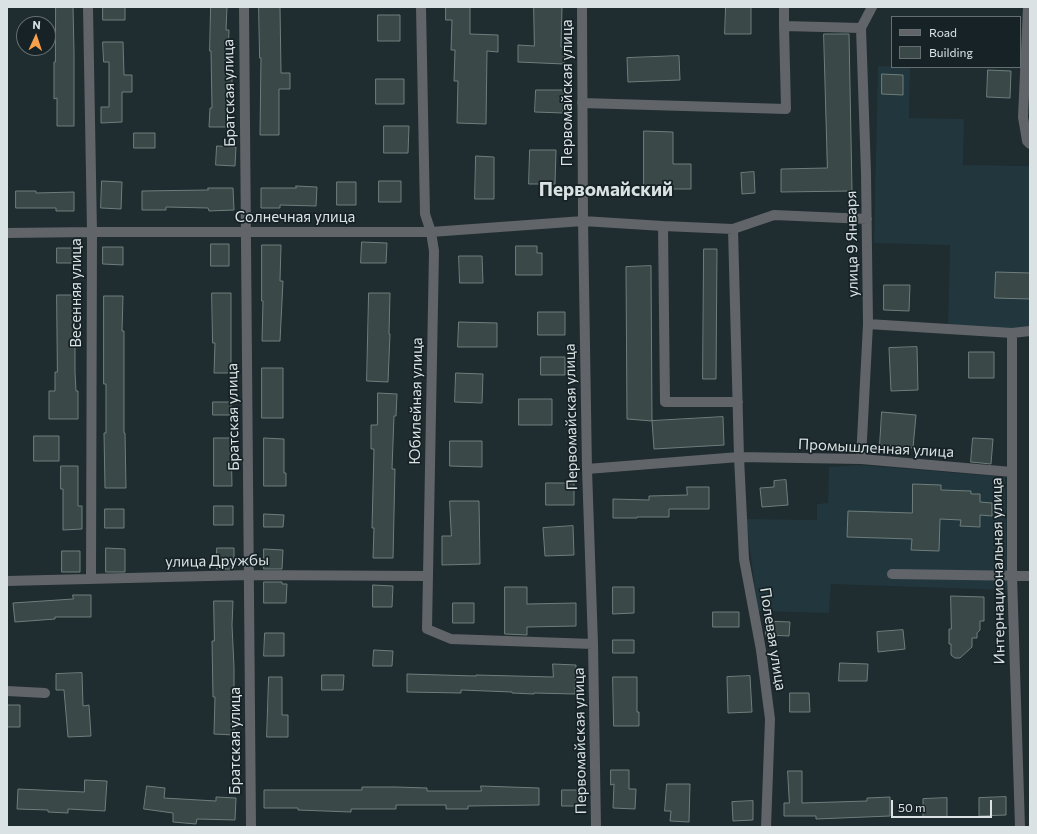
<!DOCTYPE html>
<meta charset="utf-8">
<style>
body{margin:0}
#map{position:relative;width:1037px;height:834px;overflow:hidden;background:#1f2c30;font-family:Commissioner,sans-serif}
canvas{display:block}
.frame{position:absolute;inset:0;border:8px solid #dae2e4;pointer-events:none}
.legend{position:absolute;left:891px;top:16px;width:130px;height:52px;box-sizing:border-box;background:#162226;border:1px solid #646f72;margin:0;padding:5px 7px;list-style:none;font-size:12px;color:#dae2e4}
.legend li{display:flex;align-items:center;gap:8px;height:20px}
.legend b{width:20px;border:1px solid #646f72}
.north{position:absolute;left:16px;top:16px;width:40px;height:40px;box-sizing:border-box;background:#162226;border:1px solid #646f72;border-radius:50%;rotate:3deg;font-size:11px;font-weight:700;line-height:16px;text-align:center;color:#dae2e4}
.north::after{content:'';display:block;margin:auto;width:14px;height:18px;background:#f8a04b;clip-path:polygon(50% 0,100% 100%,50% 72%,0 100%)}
.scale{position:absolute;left:891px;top:800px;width:101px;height:18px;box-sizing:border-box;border:2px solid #dae2e4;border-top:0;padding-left:5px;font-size:12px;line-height:14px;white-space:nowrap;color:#dae2e4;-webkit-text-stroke:3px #162226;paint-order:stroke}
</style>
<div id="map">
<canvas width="1037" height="834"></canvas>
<div class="frame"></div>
<ul class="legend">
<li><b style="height:5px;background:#616469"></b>Road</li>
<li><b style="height:11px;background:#3a4948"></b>Building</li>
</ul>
<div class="north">N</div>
<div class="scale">50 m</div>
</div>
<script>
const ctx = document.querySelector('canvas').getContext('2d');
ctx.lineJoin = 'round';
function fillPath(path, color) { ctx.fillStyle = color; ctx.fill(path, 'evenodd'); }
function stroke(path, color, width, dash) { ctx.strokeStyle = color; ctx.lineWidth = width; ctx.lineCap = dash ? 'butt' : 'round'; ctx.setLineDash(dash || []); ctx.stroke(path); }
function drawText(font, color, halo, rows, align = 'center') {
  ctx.font = font + ' Commissioner,sans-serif'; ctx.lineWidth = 3.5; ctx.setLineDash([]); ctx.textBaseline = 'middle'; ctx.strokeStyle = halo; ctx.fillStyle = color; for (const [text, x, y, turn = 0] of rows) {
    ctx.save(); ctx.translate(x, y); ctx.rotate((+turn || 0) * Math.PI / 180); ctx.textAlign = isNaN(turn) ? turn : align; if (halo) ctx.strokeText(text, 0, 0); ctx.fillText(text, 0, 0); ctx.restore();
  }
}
const built = new Path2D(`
 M 878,66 L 910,67 L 909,118 L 964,119 L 963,165 L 1030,166 L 1030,327 L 1007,329 L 948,325 L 950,245 L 874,243 Z
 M 860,465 L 1005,477 L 1007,590 L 831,584 L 829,613 L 758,611 L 746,519 L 817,520 L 817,504 L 828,503 L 829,467 Z`);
const building = new Path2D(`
 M 56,7 L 73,7 L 74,52 L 74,126 L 57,126 L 57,98 L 54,99 L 54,62 L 55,62 Z
 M 103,7 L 125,7 L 125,20 L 103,20 Z
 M 211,7 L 227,7 L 226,30 L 229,30 L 228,58 L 232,58 L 232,92 L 228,92 L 227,127 L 209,127 L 210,108 L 212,108 L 211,51 L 210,51 Z
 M 259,7 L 280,7 L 281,73 L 290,73 L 290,89 L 279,89 L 279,135 L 260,135 L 261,58 L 260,58 Z
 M 446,7 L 470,7 L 470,34 L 498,35 L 498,52 L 487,51 L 486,124 L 457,123 L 458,81 L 454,81 L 455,50 L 451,50 L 452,20 L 446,20 Z
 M 534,7 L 562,7 L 561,47 L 565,47 L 564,64 L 518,62 L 518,45 L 534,46 Z
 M 726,7 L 751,7 L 751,34 L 725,34 Z
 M 378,15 L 400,15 L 400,41 L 378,41 Z
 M 824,34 L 849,34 L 852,191 L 781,192 L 781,169 L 827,168 Z
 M 103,42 L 123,42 L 124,75 L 132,75 L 132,92 L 122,92 L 122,122 L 101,123 L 101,107 L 109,107 L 109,62 L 104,62 Z
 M 679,56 L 680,80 L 628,82 L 627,58 Z
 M 988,70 L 1011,71 L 1010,98 L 987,97 Z
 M 882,74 L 903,75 L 903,95 L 882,94 Z
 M 376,79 L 404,79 L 404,104 L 376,104 Z
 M 536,90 L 564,90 L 563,113 L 535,112 Z
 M 384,126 L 409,126 L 408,153 L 384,153 Z
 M 644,131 L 673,132 L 673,164 L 691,164 L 691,189 L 644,189 Z
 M 134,133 L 155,133 L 155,148 L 134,148 Z
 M 217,146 L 236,147 L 235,166 L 216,165 Z
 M 530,150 L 556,150 L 555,184 L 529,184 Z
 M 476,156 L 494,157 L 494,199 L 475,199 Z
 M 754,172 L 755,193 L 742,194 L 741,173 Z
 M 102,181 L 122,182 L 121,209 L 101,208 Z
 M 379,181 L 401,181 L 401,202 L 379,202 Z
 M 337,182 L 356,182 L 356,205 L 337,205 Z
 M 296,186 L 317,187 L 316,206 L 280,205 L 280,208 L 261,208 L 261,188 L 296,188 Z
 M 208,188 L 233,188 L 234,210 L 209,211 L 208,208 L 166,207 L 166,210 L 142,210 L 142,191 L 208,190 Z
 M 16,191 L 36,191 L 36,193 L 74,192 L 74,211 L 56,211 L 56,208 L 16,208 Z
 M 362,242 L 387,243 L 386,263 L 361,263 Z
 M 211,244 L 229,244 L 229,266 L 211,266 Z
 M 262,245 L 281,245 L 280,281 L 283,281 L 280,341 L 262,341 L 263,301 L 262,301 Z
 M 516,246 L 537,246 L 537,253 L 542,253 L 542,275 L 516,275 Z
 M 103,247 L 123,247 L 123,265 L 103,264 Z
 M 57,248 L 75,248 L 75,263 L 57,263 Z
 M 704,249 L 717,249 L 716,379 L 703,379 Z
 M 459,256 L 482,256 L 483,283 L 460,283 Z
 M 651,266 L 652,421 L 627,419 L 626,267 Z
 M 996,272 L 1030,273 L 1030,299 L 995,298 Z
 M 884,285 L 910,285 L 909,311 L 884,310 Z
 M 212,293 L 231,293 L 231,373 L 214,373 L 215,343 L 213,343 Z
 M 369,293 L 390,293 L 389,334 L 390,334 L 388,382 L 367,381 Z
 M 57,295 L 76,295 L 76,311 L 75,311 L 75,372 L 76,391 L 78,391 L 78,419 L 49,419 L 49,391 L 55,391 L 55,372 L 57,372 Z
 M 104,296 L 123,296 L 122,331 L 124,331 L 124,433 L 125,433 L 126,488 L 105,488 L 104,433 L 106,433 L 106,384 L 104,384 Z
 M 538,312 L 565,312 L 565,335 L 538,335 Z
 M 459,322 L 497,323 L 497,347 L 458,347 Z
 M 917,347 L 918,390 L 891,391 L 889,348 Z
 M 969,352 L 994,352 L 994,378 L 969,378 Z
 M 541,357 L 565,357 L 565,375 L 541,375 Z
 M 262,368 L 283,368 L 283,418 L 262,418 Z
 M 456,373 L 483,374 L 482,403 L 455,402 Z
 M 378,393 L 397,394 L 396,416 L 394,416 L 392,469 L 395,469 L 393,558 L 373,558 L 374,528 L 372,528 L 374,449 L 371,449 L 371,425 L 377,425 Z
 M 519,399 L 552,399 L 552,425 L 519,425 Z
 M 213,402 L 231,402 L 231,415 L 213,415 Z
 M 882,412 L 916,415 L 913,448 L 880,445 Z
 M 723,417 L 724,445 L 654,449 L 652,421 Z
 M 34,436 L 59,436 L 59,461 L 34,461 Z
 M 214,438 L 231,438 L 232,486 L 214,486 Z
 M 264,438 L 284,439 L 284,473 L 286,473 L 286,486 L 264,486 Z
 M 973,438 L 993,439 L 991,464 L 971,462 Z
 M 450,441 L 482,441 L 482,467 L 450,466 Z
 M 61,466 L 78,466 L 78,506 L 82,506 L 82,529 L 63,530 L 63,489 L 61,489 Z
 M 786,480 L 788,505 L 762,507 L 760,488 L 774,487 L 774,481 Z
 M 546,483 L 574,483 L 574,505 L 546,505 Z
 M 913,484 L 941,485 L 941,490 L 971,491 L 971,494 L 980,494 L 980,502 L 992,503 L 992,516 L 980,515 L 980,527 L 960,526 L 961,520 L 940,519 L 939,551 L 911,550 L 912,539 L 847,537 L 848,511 L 912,513 Z
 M 687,487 L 709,487 L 709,509 L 669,509 L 669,517 L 637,517 L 637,518 L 613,518 L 613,499 L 649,500 L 649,496 L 687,495 Z
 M 450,501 L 479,501 L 480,564 L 442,565 L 442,536 L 451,536 Z
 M 214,506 L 233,506 L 233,525 L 214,525 Z
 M 105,509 L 124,509 L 124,528 L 105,528 Z
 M 264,514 L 284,515 L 283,527 L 264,527 Z
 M 573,526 L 574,555 L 545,556 L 543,528 Z
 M 106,548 L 125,549 L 125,572 L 106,572 Z
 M 217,548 L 234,548 L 234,569 L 217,569 Z
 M 264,549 L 283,550 L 282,569 L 264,569 Z
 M 62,551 L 80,551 L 80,572 L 62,572 Z
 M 264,582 L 282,582 L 282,584 L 287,584 L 286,603 L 264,603 Z
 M 373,585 L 393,586 L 392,607 L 373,607 Z
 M 505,587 L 527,587 L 527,604 L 576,603 L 576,626 L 527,627 L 527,635 L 505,634 Z
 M 613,587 L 634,587 L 634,613 L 613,614 Z
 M 73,595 L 91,595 L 91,617 L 55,617 L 55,619 L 15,622 L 13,603 L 73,599 Z
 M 951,596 L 984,597 L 984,621 L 980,621 L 980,630 L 977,633 L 977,638 L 972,638 L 972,647 L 960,658 L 955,658 L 951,655 L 951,644 L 949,644 L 949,629 L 951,629 Z
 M 214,601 L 233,601 L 232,625 L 234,667 L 234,735 L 214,734 L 215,697 L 213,697 L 212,641 L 214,641 Z
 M 453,603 L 474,603 L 474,623 L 453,623 Z
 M 713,612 L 739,612 L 739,627 L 713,627 Z
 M 766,621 L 790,622 L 789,636 L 766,635 Z
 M 903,630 L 905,649 L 878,652 L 877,632 Z
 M 265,633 L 284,633 L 284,656 L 264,656 Z
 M 613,640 L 634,640 L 634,653 L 613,653 Z
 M 374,650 L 393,651 L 392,666 L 373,666 Z
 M 840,663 L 868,664 L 867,681 L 839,681 Z
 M 553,664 L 576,665 L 575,694 L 534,693 L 534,694 L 512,693 L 512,692 L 461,690 L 461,693 L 407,692 L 407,674 L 476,676 L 476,675 L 553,677 Z
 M 82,673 L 83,706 L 89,705 L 91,736 L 68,737 L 64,690 L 56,690 L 56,674 Z
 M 322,675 L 344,675 L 343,690 L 322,690 Z
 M 750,676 L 752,712 L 728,713 L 727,677 Z
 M 269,677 L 282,677 L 282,715 L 288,715 L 288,737 L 267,737 Z
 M 613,677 L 637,677 L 637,712 L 639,712 L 639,726 L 614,726 Z
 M 790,693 L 809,693 L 810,712 L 790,712 Z
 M 7,705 L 20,705 L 20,727 L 7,727 Z
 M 611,770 L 629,770 L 629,789 L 636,789 L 635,809 L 613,808 L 614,784 L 611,785 Z
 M 788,771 L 802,771 L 802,803 L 867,801 L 867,798 L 890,797 L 890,816 L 816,819 L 816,816 L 784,816 L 784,803 L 789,803 Z
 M 85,780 L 107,781 L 105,811 L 68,809 L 68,813 L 48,812 L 48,810 L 17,809 L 18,789 L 84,792 Z
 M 667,784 L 690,784 L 689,822 L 670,821 L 671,811 L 665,811 Z
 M 147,786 L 165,788 L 164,798 L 216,801 L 216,797 L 236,798 L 235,820 L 197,819 L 196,824 L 173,822 L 173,813 L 144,809 Z
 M 481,786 L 539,788 L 539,805 L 468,806 L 468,809 L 446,809 L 446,805 L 396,805 L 396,809 L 351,809 L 351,812 L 298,810 L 298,808 L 264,808 L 264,790 L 362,790 L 362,787 L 396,787 L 427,788 L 427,791 L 481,791 Z
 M 562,790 L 581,790 L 581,806 L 562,806 Z
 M 1006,797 L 1006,815 L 979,816 L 979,798 Z
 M 947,798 L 947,817 L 923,817 L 923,799 Z
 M 753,801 L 753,820 L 733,821 L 732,802 Z`);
const minor = new Path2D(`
 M 88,7 L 92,232 L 91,579
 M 244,7 L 251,827
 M 421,7 L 425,214 L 431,232 L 434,251 L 427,629 L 451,639 L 593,644
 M 582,7 L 583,221 L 587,469 L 593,644 L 596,827
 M 784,7 L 784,26
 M 1028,7 L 1023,117 L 1027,141 L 1030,144
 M 861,28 L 872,7
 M 582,103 L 786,109 L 784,26 L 861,28 L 866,173 L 868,324 L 861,459
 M 733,229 L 739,457 L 744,559 L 761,650 L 770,719 L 766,827
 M 7,233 L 92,232 L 431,232 L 583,221 L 663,226
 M 868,324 L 1012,333
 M 738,402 L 665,402 L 663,226 L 733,229 L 774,215 L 867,219
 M 587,469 L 739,457 L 861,459 L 1012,472
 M 892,574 L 1030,576
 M 7,581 L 249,575 L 427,576
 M 7,691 L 45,693
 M 1020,827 L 1012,576 L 1012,333 L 1030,331`);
const streetNames = [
 ["Братская улица",229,93,-91],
 ["Первомайская улица",567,93,-90],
 ["Солнечная улица",295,217],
 ["улица 9 Января",852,244,-91],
 ["Весенняя улица",76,293,-90],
 ["Юбилейная улица",416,401,-89],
 ["Братская улица",233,417,-91],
 ["Первомайская улица",571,417,-91],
 ["Промышленная улица",876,448,3],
 ["улица Дружбы",217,561,-1],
 ["Интернациональная улица",998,571,-91],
 ["Полевая улица",773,639,81],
 ["Братская улица",235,741,-90],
 ["Первомайская улица",580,741,-91]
];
const districtNames = [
 ["Первомайский",606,190]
];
fillPath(built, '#22363d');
fillPath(building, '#3a4948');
stroke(building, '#6e7e7c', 1);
stroke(minor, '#616469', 10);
drawText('15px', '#dae2e4', '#162226', streetNames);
drawText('bold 19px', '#dae2e4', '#162226', districtNames);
</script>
